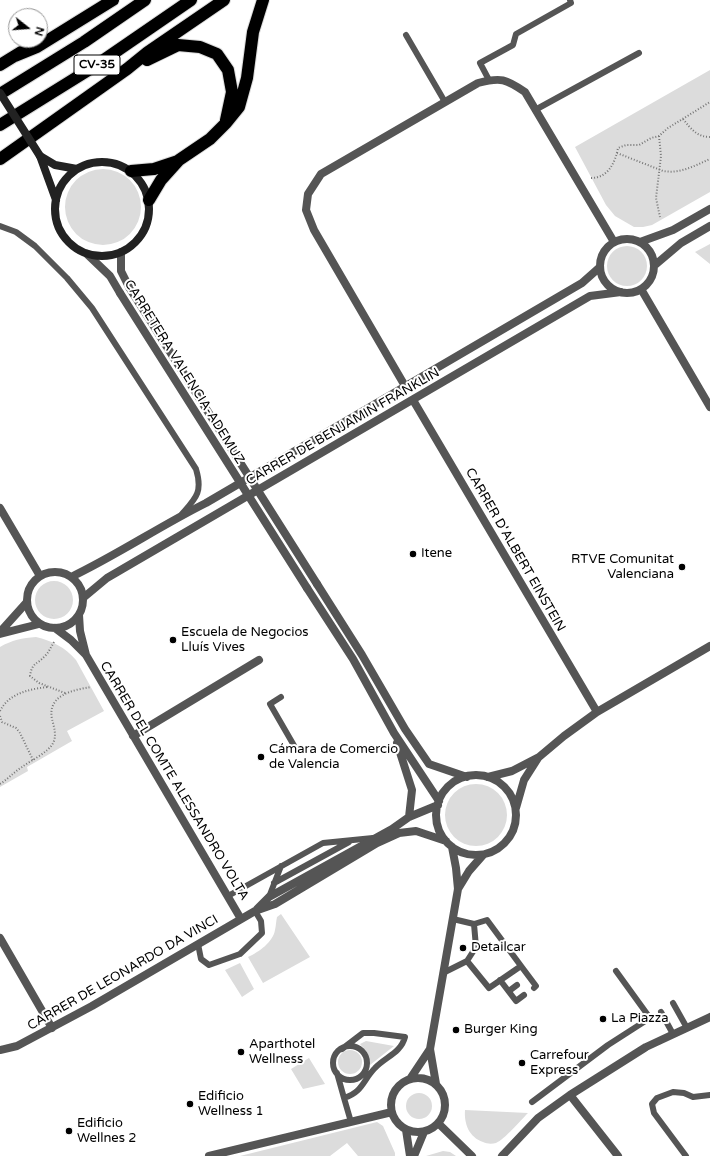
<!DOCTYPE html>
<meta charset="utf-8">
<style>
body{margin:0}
#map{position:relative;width:710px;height:1156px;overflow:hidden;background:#fff;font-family:"Varela Round",sans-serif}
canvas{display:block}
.north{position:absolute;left:8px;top:8px;width:40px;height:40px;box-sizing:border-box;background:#fff;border:1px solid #999;border-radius:50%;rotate:107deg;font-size:11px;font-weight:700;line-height:16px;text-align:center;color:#000}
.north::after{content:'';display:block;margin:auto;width:14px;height:18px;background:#000;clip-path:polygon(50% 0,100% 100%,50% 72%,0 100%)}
</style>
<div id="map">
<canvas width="710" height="1156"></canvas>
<div class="north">N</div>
</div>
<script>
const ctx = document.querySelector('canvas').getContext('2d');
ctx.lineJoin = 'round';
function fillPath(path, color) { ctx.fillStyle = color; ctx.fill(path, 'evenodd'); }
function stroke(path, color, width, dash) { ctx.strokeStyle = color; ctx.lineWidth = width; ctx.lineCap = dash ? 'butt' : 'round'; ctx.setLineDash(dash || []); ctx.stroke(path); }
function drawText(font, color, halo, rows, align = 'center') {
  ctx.font = font + ' "Varela Round",sans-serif'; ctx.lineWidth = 4; ctx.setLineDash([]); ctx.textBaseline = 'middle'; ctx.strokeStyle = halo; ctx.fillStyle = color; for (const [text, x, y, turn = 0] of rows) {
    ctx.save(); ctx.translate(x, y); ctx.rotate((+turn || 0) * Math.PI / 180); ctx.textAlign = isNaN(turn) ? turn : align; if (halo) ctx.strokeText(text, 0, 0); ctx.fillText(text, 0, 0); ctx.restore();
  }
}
const green = new Path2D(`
 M 710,70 L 710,192 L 652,225 L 643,227 L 634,227 L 615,216 L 606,205 L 575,147 Z
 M65 207a38 38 0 1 1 76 0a38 38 0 1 1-76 0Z
 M 710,244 L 710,264 L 695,252 Z
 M607 266a20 20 0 1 1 40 0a20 20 0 1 1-40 0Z
 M35 600a19 19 0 1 1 38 0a19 19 0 1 1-38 0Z
 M 36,637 C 52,641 65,647 76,660 L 104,711 L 67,731 L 72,741 L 27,767 L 28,771 L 0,787 L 0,647 C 12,640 22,638 36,637 Z
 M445 815a31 31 0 1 1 62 0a31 31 0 1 1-62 0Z
 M 281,914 L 310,957 L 263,983 L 248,957 C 259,952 273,942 275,930 C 276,926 276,921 277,917 Z
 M 240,963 L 254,989 L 242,997 L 225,970 Z
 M 366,1041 L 394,1046 L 370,1065 L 367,1052 L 360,1044 Z
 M338 1062a12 12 0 1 1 24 0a12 12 0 1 1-24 0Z
 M 309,1058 L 325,1084 L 303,1089 L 291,1069 Z
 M406 1106a13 13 0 1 1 26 0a13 13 0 1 1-26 0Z
 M 465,1110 L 528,1113 C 520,1121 505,1139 496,1143 C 492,1144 487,1144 483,1142 C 469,1137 464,1124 465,1110 Z
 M 377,1122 L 383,1126 L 395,1153 L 395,1156 L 358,1156 L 347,1143 L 330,1156 L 240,1156 Z
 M 443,1151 L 450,1152 L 456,1156 L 426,1156 Z`);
const path = new Path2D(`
 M 683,119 C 691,129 697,137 710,137
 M 659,136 L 661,156 L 656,198 L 660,217
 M 617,153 L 663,171 C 680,174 694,166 710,159
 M 591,178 C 608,178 615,163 618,148 L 626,145 L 639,145 L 651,138 L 659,136 L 668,128 L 710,102
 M 54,642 C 51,647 49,652 45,656 C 37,665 32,662 30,676 L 39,683 L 65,693
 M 0,711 C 9,693 30,689 48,687
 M 0,716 L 2,722 L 16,728 L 20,733 L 33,760
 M 0,784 C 8,779 14,772 22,767 C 30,761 49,752 53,743 C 57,736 54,727 52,719 C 47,695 73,690 91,687`);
const lane = new Path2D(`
 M 406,35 L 445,102
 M 489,80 L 480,63 L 513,45 L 516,34 L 571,3 L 570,0
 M 535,110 L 639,53
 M 0,226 L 16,232 L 35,246 L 67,278 L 92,308 L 196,469 C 203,492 196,498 182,514
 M 281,697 L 270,704 L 296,749
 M 274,883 L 349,842
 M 228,896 L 323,843 L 373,838
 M 269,897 L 281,866
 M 198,944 L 201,959 L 209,965 L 240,954 L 262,933 L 261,921 L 255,911
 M 467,961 L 476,947 L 474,924
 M 521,966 L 536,986 L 534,988
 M 443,973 L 467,961 L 489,988 L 521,966 L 487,920 L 474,924 L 453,919
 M 500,980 L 516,1001 L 524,995
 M 509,991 L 517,985
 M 673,1003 L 687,1028
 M 661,1012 L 673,1034
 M333 1063a17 17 0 1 1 34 0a17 17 0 1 1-34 0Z
 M 337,1073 L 344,1098 C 363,1092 363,1080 375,1068 C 385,1057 401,1053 405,1037 L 374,1033 L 363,1033 L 342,1049
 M 344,1098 L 351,1122
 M 532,1102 L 608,1045 L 650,1018 L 616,971
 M 686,1156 L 654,1113 L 652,1104 L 657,1098 L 673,1092 L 684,1093 L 693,1097 L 710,1095`);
const street = new Path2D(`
 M600 266a27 27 0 1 1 54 0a27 27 0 1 1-54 0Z
 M 640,242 L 673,230 L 710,209
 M 121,252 L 121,271 L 129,287
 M 87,254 L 110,276 L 120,293
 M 655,265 L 681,243 L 710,226
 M 641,289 L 710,407
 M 405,386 L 314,230 L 306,210 L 308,194 L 321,174 L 478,83 C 501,77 506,79 525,92 L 614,242
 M 413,400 L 597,712
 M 0,508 L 40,576
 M27 600a28 28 0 1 1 56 0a28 28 0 1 1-56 0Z
 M 71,577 C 117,555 160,526 206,503 L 582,283 L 600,267
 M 317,584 L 362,655 L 405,729 L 429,764 L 467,777
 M 307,588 L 353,659 L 394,733 L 439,801
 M 83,598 L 107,578 L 590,296 L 621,292
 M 79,615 L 80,631 L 86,655
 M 55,628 L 71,640 L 86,655 L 241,919
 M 0,632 L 27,602
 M 0,634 L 39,624
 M 133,736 L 259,660
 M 397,743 L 412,790 L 409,817
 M436 815a40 40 0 1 1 80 0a40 40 0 1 1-80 0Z
 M 488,777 L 512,771 L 539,757 L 564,736 L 597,712 L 710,646
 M 516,808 L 524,780 L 538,758
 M 458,889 L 469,871 L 483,855
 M 257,909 L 269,897 L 392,829 L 409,817 L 438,805
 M 0,938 L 52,1028
 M 0,1050 L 17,1046 L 92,1006 L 255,911 L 275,904 L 377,843 L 399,833 L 416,831 L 446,841
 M391 1105a27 27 0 1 1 54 0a27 27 0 1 1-54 0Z
 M 410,1079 L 430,1049
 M 436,1084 L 430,1049 L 458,889 L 456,868 L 452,847
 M 570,1095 L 618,1156
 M 439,1124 L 472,1156
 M 406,1130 L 410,1156
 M 209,1156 L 392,1112
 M 414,1156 L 424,1132
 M 502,1156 L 538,1118 L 570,1095 L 646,1047 L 710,1017`);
const secondary = new Path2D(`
 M 40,156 L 56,200
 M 40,156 L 55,165 L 77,169
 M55 209a47 47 0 1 1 94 0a47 47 0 1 1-94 0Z`);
const highway = new Path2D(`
 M 15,56 L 37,47 L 113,0
 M 147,60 L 178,45 L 200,47 L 217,54 L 228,70 L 232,92 L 226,120
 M 0,65 L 21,52
 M 0,94 L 84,42 L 145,0
 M 0,125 L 95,66 L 191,0
 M 0,159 L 127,69 L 148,52 L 224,0
 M 131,171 L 154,169 L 178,161
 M 149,200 L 161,180 L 179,160 L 210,139 L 226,123 L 239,107 L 247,78 L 253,32 L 263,0`);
const streetBridge = new Path2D(`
 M 129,287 L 317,584
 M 120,293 L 307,588`);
const secondaryBridge = new Path2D(`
 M 0,93 L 40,156`);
const markers = [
 [413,554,4,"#000"],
 [682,567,4,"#000"],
 [173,640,4,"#000"],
 [261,757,4,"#000"],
 [463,948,4,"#000"],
 [603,1019,4,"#000"],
 [456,1030,4,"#000"],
 [241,1052,4,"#000"],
 [522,1063,4,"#000"],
 [190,1104,4,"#000"],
 [69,1131,4,"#000"]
];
const shields = [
 [97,65,46]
];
const shieldNames = [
 ["CV-35",97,65]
];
const streetNames = [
 ["CARRETERA VALENCIA-ADEMUZ",184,372,58],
 ["CARRER DE BENJAMIN FRANKLIN",343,427,-30],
 ["CARRER D'ALBERT EINSTEIN",515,550,60],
 ["CARRER DEL COMTE ALESSANDRO VOLTA",174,781,59],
 ["CARRER DE LEONARDO DA VINCI",123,973,-30]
];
const poiNames = [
 ["Itene",421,554],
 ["RTVE Comunitat",674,560,"right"],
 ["Valenciana",674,575,"right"],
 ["Escuela de Negocios",181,633],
 ["Lluís Vives",181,648],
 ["Cámara de Comercio",269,750],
 ["de Valencia",269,765],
 ["Detailcar",471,948],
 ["La Piazza",611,1019],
 ["Burger King",464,1030],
 ["Aparthotel",249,1045],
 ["Wellness",249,1060],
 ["Carrefour",530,1056],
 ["Express",530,1071],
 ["Edificio",198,1097],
 ["Wellness 1",198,1112],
 ["Edificio",77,1124],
 ["Wellnes 2",77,1139]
];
fillPath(green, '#dcdcdc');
stroke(highway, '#dbdbdb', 14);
stroke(path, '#777', 2, [1, 2]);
stroke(lane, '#555', 6);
stroke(street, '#555', 8);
stroke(secondary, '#222', 8);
stroke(highway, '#000', 12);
stroke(streetBridge, '#555', 8);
stroke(secondaryBridge, '#222', 8);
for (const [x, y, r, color] of markers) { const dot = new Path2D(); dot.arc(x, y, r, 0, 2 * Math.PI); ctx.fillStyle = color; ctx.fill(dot); stroke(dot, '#fff', 1.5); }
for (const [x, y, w] of shields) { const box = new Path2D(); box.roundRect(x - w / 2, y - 10, w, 20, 3); ctx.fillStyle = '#fff'; ctx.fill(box); stroke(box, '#000', 1); }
drawText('bold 12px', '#000', null, shieldNames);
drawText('13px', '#000', '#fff', streetNames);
drawText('13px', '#000', '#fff', poiNames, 'left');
</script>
